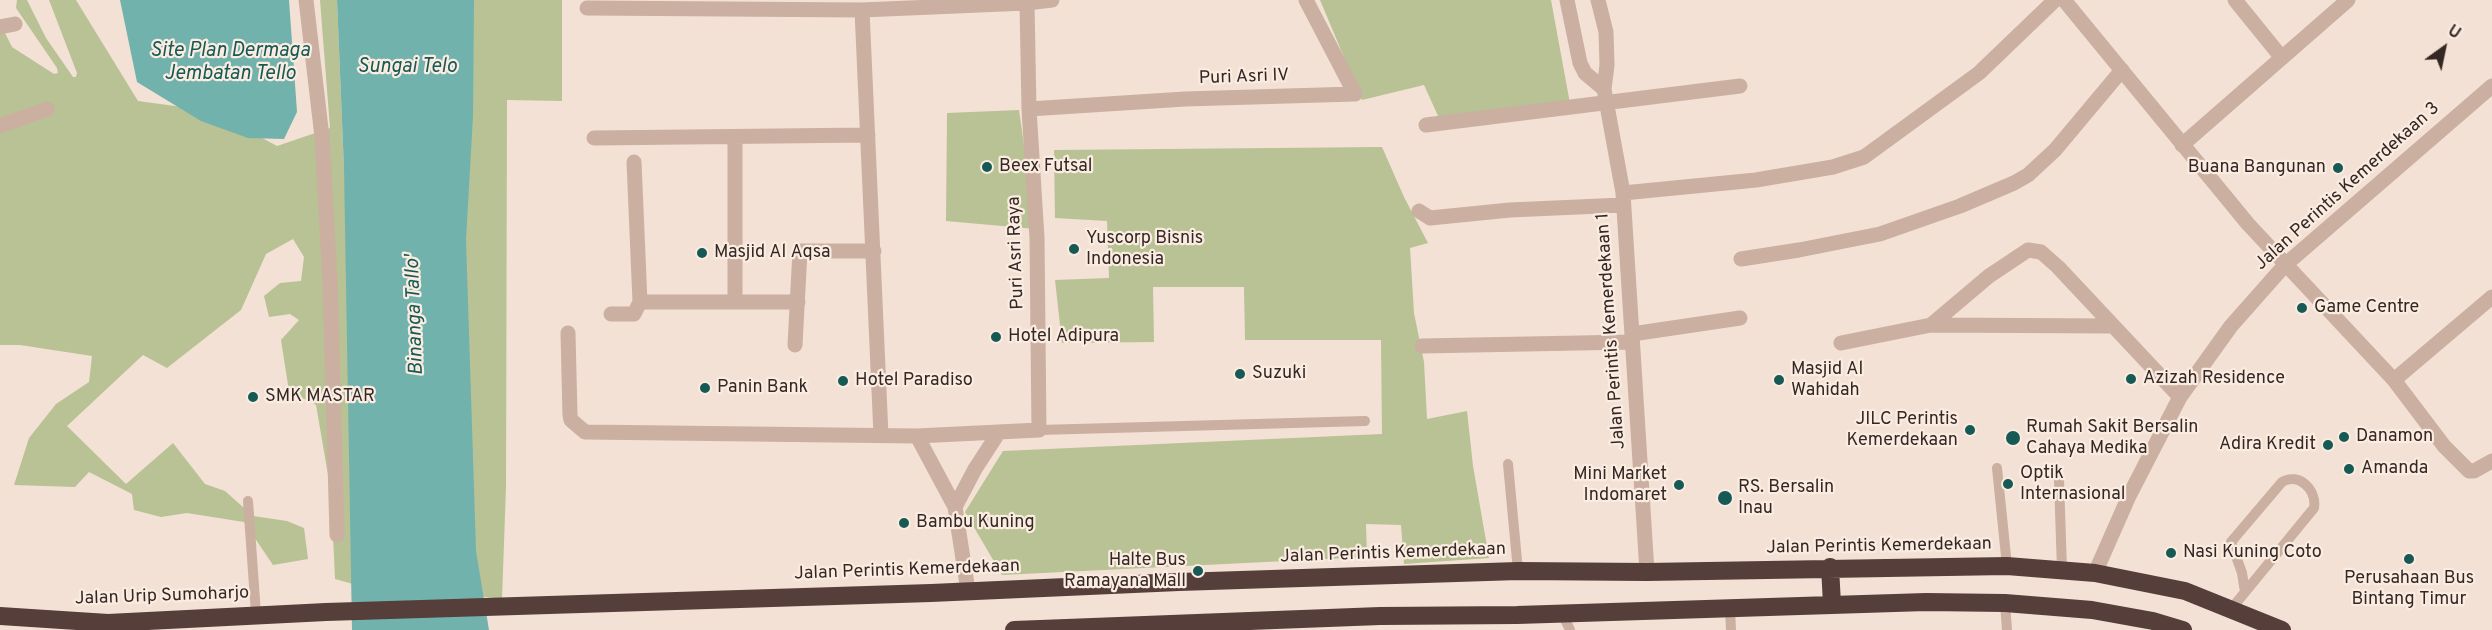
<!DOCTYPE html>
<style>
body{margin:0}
#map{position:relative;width:2492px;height:630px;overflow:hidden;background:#f3e1d5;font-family:Overpass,sans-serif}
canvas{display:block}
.north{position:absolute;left:2414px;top:18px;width:60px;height:60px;-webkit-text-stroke:4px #faece1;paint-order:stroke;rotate:33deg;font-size:16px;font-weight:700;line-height:24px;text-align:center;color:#342724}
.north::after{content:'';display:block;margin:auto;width:21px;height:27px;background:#342724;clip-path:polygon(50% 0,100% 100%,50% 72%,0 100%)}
</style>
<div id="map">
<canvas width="2492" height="630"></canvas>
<div class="north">U</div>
</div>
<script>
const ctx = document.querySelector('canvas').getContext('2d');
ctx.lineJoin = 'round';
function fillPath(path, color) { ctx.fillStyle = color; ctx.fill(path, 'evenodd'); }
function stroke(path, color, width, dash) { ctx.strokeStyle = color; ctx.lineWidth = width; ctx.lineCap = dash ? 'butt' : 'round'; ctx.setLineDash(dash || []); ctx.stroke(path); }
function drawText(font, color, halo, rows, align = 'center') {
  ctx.font = font + ' Overpass,sans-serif'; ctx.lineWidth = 4.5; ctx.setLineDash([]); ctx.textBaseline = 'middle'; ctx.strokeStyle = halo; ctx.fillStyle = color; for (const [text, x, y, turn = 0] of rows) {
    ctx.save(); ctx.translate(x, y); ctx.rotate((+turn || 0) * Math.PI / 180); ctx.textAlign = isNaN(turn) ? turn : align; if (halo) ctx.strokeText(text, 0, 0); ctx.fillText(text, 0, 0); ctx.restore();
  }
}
const green = new Path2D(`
 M 17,0 L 27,0 L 46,38 L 73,77 L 76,77 L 77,73 L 49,0 L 76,0 L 138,101 L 212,111 L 277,146 L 330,128 L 320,0 L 337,0 L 344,169 L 378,591 L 335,579 L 331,492 L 316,405 L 289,391 L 281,340 L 299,320 L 290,314 L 269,317 L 264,296 L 280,283 L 301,281 L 304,257 L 293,239 L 266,254 L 241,310 L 167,368 L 143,355 L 67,426 L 126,484 L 173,443 L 205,484 L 225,491 L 253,516 L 287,521 L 304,528 L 308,559 L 273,565 L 244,522 L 187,513 L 161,517 L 134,510 L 132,494 L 89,472 L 75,487 L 14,485 L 29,438 L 56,404 L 89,382 L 92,356 L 20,345 L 0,345 L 0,23 L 12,47 L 54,74 L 58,73 L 57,68 L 16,8 Z
 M 462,0 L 562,0 L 562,101 L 507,100 L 506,487 L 502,599 L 468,595 Z
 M 1320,0 L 1551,0 L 1571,109 L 1443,127 L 1424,85 L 1362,100 Z
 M 1019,110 L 1036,229 L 946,221 L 947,113 Z
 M 1382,147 L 1404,197 L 1428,243 L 1410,248 L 1414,313 L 1424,362 L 1427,419 L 1467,411 L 1473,466 L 1489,558 L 1404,564 L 1401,525 L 1366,524 L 1367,557 L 1002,575 L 965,512 L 1003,451 L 1382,434 L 1381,340 L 1245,340 L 1244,287 L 1153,287 L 1154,342 L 1062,343 L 1055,280 L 1109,278 L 1107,221 L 1055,218 L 1054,150 Z`);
const water = new Path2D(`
 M 120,0 L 289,0 L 297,112 L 284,139 L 248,138 L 201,121 L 137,82 Z
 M 337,0 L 474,0 L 473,116 L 466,240 L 476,551 L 489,630 L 352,630 L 344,169 Z`);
const lane = new Path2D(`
 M 1039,430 L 1365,421
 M 1508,464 L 1518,571
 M 1997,468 L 2007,566
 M 2059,480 L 2062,570
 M 248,501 L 256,614
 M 2005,603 L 2007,630
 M 1730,608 L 1731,630
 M 2232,608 L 2314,508 C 2317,490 2299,472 2282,482 L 2231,542 L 2242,573 L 2245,592
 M 1562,613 L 1570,630`);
const street = new Path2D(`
 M 306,0 L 322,137 L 330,282 L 337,535
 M 1567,0 L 1580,63 L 1585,73 L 1604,89
 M 1598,0 L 1606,32 L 1607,65 L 1604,89 L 1623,193 L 1647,572
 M 2064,0 L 2248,224 L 2394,380 L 2444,446 L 2469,471 L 2474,471 L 2492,461
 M 2235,0 L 2282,58
 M 587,8 L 862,10 L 1027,3 L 1052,0
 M 862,10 L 881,435
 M 0,27 L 15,24
 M 1029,109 L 1185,99 L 1355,94 L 1306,0
 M 1426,125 L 1740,86
 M 0,126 L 47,109
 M 594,138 L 868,135
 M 735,138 L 735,301
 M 2182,145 L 2348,0
 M 634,162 L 640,302
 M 1623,193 L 1756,180 L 1833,167 L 1864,157 L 1979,73 L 2055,0
 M 1419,211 L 1430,218 L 1510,210 L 1623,205
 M 1741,259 L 1799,250 L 1880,234 L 1960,206 L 2014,183 L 2028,175 L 2055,150 L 2122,70
 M 611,314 L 634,314 L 640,302 L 798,302
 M 1931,325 L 2112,326
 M 568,333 L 570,415 L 571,420 L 585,432 L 917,436 L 1039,430 L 1037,238 L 1029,109 L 1027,3
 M 1632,334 L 1740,318
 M 1841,343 L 1931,325 L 1989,276 L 2028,250 L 2041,252 L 2058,267 L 2180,397
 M 795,345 L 800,251 L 874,251
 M 1422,346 L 1632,342
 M 2394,380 L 2492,297
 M 917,436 L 955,507 L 968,591
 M 955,507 L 975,469 L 999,432
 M 2095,573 L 2129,496 L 2180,397 L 2231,326 L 2285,265 L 2492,86`);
const highway = new Path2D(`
 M 1830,567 L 1832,604
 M 0,616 L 108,623 L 326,612 L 931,593 L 1179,582 L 1518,571 L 1647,572 L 2007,566 L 2095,573 L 2185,591 L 2282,630
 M 1014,630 L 1380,616 L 1517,615 L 1926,602 L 2005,603 L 2092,610 L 2153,621 L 2183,630`);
const markers = [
 [987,167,6,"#165955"],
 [2338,168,6,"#165955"],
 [1074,249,6,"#165955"],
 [702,253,6,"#165955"],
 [2302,308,6,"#165955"],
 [996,337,6,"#165955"],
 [1240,374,6,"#165955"],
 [2131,379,6,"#165955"],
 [1779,380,6,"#165955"],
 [843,381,6,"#165955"],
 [705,388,6,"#165955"],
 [253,397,6,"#165955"],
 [1970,430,6,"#165955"],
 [2344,437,6,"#165955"],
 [2013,438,8,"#165955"],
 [2328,445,6,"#165955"],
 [2349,469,6,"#165955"],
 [2008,484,6,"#165955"],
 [1679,485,6,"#165955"],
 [1725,498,8,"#165955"],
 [904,523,6,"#165955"],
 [2171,553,6,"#165955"],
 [2409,559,6,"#165955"],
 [1198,571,6,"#165955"]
];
const streetNames = [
 ["Puri Asri IV",1244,78,-2],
 ["Jalan Perintis Kemerdekaan 3",2348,187,-42],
 ["Puri Asri Raya",1017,253,-92],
 ["Jalan Perintis Kemerdekaan 1",1612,331,-94],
 ["Jalan Perintis Kemerdekaan",1879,547,-1],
 ["Jalan Perintis Kemerdekaan",1393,554,-2],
 ["Jalan Perintis Kemerdekaan",907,571,-2],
 ["Jalan Urip Sumoharjo",162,597,-2]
];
const poiNames = [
 ["Beex Futsal",999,167],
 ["Buana Bangunan",2326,168,"right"],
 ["Yuscorp Bisnis",1086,239],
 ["Indonesia",1086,260],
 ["Masjid Al Aqsa",714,253],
 ["Game Centre",2314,308],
 ["Hotel Adipura",1008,337],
 ["Masjid Al",1791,370],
 ["Wahidah",1791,391],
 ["Suzuki",1252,374],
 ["Azizah Residence",2143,379],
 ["Hotel Paradiso",855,381],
 ["Panin Bank",717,388],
 ["SMK MASTAR",265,397],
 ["JILC Perintis",1958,420,"right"],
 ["Kemerdekaan",1958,441,"right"],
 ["Rumah Sakit Bersalin",2026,428],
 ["Cahaya Medika",2026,449],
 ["Danamon",2356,437],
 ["Adira Kredit",2316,445,"right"],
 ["Amanda",2361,469],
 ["Optik",2020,474],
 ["Internasional",2020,495],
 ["Mini Market",1667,475,"right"],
 ["Indomaret",1667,496,"right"],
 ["RS. Bersalin",1738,488],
 ["Inau",1738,509],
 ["Bambu Kuning",916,523],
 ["Nasi Kuning Coto",2183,553],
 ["Halte Bus",1186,561,"right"],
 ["Ramayana Mall",1186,582,"right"],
 ["Perusahaan Bus",2409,579,"center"],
 ["Bintang Timur",2409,600,"center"]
];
const waterNames = [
 ["Site Plan Dermaga",230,52],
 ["Jembatan Tello",230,75],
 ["Sungai Telo",407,68],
 ["Binanga Tallo'",416,315,-92]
];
fillPath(green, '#b8c294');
fillPath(water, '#71b2ad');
stroke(lane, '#cbafa0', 10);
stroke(street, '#cbafa0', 15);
stroke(highway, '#563f3a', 18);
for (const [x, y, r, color] of markers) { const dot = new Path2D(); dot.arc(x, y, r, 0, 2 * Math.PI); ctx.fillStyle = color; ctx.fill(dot); stroke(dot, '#faece1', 2); }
drawText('18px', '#342724', '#faece1', streetNames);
drawText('18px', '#342724', '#faece1', poiNames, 'left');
drawText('italic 20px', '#165955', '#faece1', waterNames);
</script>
